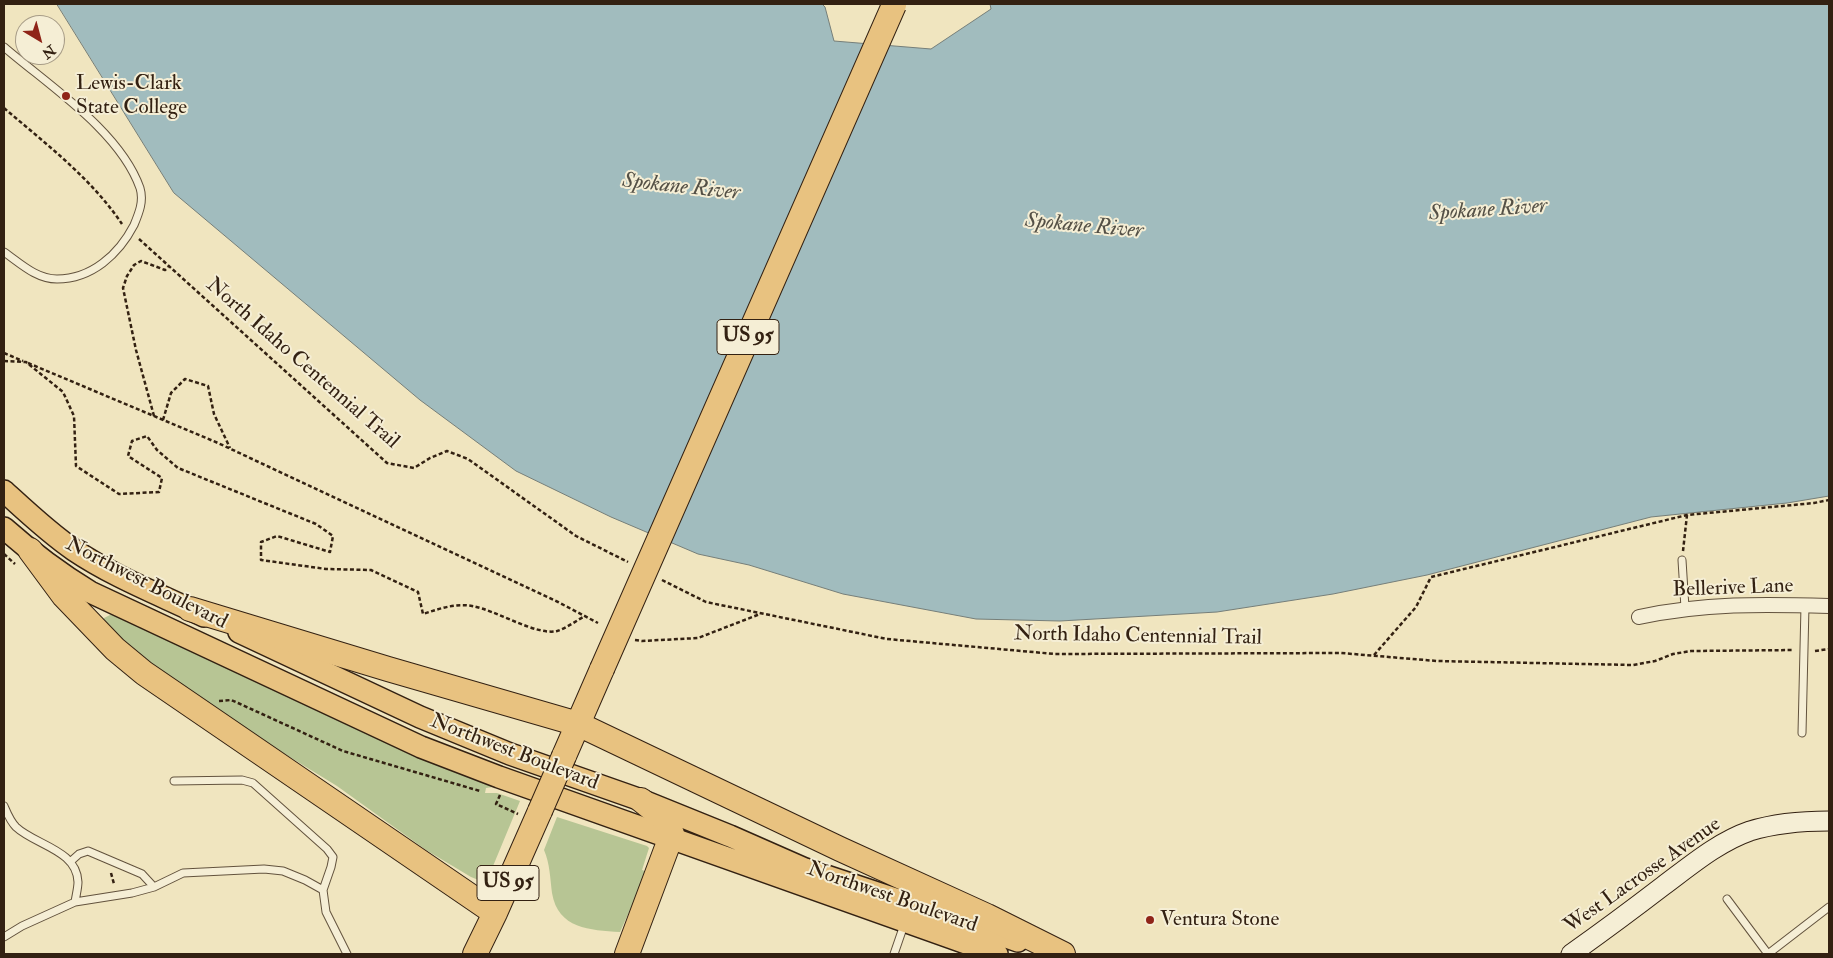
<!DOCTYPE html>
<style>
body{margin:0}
#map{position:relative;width:1833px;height:958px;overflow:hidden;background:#f0e5bf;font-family:"IM FELL Double Pica",serif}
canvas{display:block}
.frame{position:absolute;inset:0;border:5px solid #332112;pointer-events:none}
.north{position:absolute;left:15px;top:15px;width:50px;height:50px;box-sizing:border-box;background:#f5eed5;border:1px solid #a79c87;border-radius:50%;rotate:143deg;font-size:14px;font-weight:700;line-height:20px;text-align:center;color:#332112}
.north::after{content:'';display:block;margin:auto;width:18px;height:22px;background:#8f2418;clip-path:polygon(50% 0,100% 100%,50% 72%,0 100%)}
</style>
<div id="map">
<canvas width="1833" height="958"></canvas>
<div class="frame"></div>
<div class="north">N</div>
</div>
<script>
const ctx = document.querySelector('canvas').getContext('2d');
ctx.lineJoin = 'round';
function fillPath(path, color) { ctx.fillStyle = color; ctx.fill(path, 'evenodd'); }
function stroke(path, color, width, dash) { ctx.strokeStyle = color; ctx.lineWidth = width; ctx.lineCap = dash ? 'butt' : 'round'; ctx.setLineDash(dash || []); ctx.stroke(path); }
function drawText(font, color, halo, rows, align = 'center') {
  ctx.font = font + ' "IM FELL Double Pica",serif'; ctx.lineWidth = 4; ctx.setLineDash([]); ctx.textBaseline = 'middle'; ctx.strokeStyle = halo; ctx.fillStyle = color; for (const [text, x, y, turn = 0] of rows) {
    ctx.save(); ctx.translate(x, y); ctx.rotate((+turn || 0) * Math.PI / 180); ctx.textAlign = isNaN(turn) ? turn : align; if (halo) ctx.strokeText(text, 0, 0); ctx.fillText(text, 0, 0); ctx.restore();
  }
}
const green = new Path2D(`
 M 112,614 L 303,700 L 500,786 L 486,788 L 485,793 L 497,793 L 520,801 L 486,883 L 471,877 L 426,850 L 337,786 L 223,716 L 120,641 L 104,621 L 104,618 Z
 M 557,817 L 647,846 L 649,848 L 642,870 L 647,872 L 620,932 C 590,930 558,929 552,893 C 550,878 550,864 544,850 Z`);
const water = new Path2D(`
 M 57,4 L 822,4 L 825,7 L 834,41 L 931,49 L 991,9 L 990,4 L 1829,4 L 1829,496 L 1787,503 L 1651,517 L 1427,575 L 1333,594 L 1217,612 L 1060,621 L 976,619 L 843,594 L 749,565 L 698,554 L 611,517 L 516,471 L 420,400 L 174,193 Z`);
const path = new Path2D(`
 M 4,108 C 46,144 91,178 122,224
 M 139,239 L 387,463 L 414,468 L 430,458 L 447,451 L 468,459 L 576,536 L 628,562
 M 4,353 L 23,361
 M 4,361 L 26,362 L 63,392 L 74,416 L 76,466 L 119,494 L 159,492 L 162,478 L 128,456 L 132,441 L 147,436 L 157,450 L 178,468 L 316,524 L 333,536 L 330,552 L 277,536 L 261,542 L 261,560 L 326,569 L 371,570 L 418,592 L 423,614 C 439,609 454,603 472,606 C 496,610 536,636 557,631 C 567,628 577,620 585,616
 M 28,363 L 218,443 L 558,602 L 598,623
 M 154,416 L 136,350 L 123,288 L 127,276 L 134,265 L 141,261 L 165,270 L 168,267
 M 163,420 L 171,393 L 185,379 L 208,386 L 214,414 L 230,448
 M 1683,551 L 1687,515
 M 4,554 L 15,564
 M 662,580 L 706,602 L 887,639 L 1055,654 L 1341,653 L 1437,661 L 1633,665 L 1655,661 L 1673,654 L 1691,651 L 1794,650
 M 635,640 L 642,641 L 698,638 L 760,614
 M 1815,651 L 1829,649
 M 1374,655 L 1416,607 L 1431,577 L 1687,515 L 1814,503 L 1829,500
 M 219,701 L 231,700 L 238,703 L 343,751 L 480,791
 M 500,795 L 496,804 L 518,814
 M 111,873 L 114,884`);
const lane = new Path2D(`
 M 4,47 C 48,85 120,131 140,188 C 144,201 139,213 134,225 C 119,254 92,279 57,279 C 36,279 20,263 4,252
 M 1682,560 L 1685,608
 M 1802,733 L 1805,606
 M 174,781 L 242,780 L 253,783 L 327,849 L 333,857 L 331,867 L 323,890
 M 4,806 C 7,813 10,821 16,827 C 35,845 77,850 78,882 C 78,888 76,895 75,902
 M 70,862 L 79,854 L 88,851 L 142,874 L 154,887
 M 1727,899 L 1768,954
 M 4,937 L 22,926 L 75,902 L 132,893 L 154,887 L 183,873 L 264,869 L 283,871 L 305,880 L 323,890 L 326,912 L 347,954
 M 894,954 L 904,925
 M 1768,954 L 1829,907`);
const street = new Path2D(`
 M 1639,617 C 1704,603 1763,604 1829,606`);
const secondary = new Path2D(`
 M 1571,954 C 1602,932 1633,909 1663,886 C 1690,866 1718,842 1750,831 C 1776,823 1803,821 1829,821`);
const primary = new Path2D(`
 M 4,491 C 27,512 49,533 74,550 C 114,577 161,595 204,616
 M 4,528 C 31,552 59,573 90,592 L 421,747 L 499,777 L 997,954
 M 239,632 L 420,717 L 510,754 L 641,800 L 730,836 L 805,869 L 970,924 L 1018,941`);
const highway = new Path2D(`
 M 30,550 L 64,596 L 115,649 L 144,673 L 495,913
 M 190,609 L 388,669 L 578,724 L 840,849 L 987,916 L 1063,954
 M 564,756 L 602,669
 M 475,954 L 495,913 L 540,811
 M 627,954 L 672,834 L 667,821 L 641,800`);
const highwayBridge = new Path2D(`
 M 602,669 L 894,5
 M 540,811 L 564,756`);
const markers = [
 [66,96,5,"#8f2418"],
 [1150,920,5,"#8f2418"]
];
const shields = [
 [748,337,62],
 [508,883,62]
];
const shieldNames = [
 ["US 95",748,337],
 ["US 95",508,883]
];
const poiNames = [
 ["Lewis-Clark",76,84],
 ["State College",76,108],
 ["Ventura Stone",1160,920]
];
const streetNames = [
 ["North Idaho Centennial Trail",302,364,41],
 ["Northwest Boulevard",146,584,27],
 ["Bellerive Lane",1733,589,-2],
 ["North Idaho Centennial Trail",1138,637,1],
 ["Northwest Boulevard",514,753,21],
 ["West Lacrosse Avenue",1643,876,-35],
 ["Northwest Boulevard",892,898,19]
];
const waterNames = [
 ["Spokane River",681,188,6],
 ["Spokane River",1488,211,-4],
 ["Spokane River",1084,227,5]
];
fillPath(green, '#b7c594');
fillPath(water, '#a1bcbe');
stroke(water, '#757e79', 1);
stroke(lane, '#62523d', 9);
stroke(street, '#62523d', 16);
stroke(secondary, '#332112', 21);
stroke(primary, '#332112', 24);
stroke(highway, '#332112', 26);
stroke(path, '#332112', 2.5, [4, 2.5]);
stroke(lane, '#f5eed5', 7);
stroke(street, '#f5eed5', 14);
stroke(secondary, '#f5eed5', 19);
stroke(primary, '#e8c280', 21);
stroke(highway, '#e8c280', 24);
stroke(highwayBridge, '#332112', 26, []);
stroke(highwayBridge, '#e8c280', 24);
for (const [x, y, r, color] of markers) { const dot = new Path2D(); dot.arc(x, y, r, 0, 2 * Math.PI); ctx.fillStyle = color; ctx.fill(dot); stroke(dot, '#f5eed5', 2); }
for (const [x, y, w] of shields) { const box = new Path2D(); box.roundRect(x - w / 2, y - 17.5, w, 35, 4); ctx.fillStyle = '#f5eed5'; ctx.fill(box); stroke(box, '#332112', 1); }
drawText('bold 20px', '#332112', null, shieldNames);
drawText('21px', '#332112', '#f5eed5', poiNames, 'left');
drawText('21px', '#332112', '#f5eed5', streetNames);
drawText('italic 22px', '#545046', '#f5eed5', waterNames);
</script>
